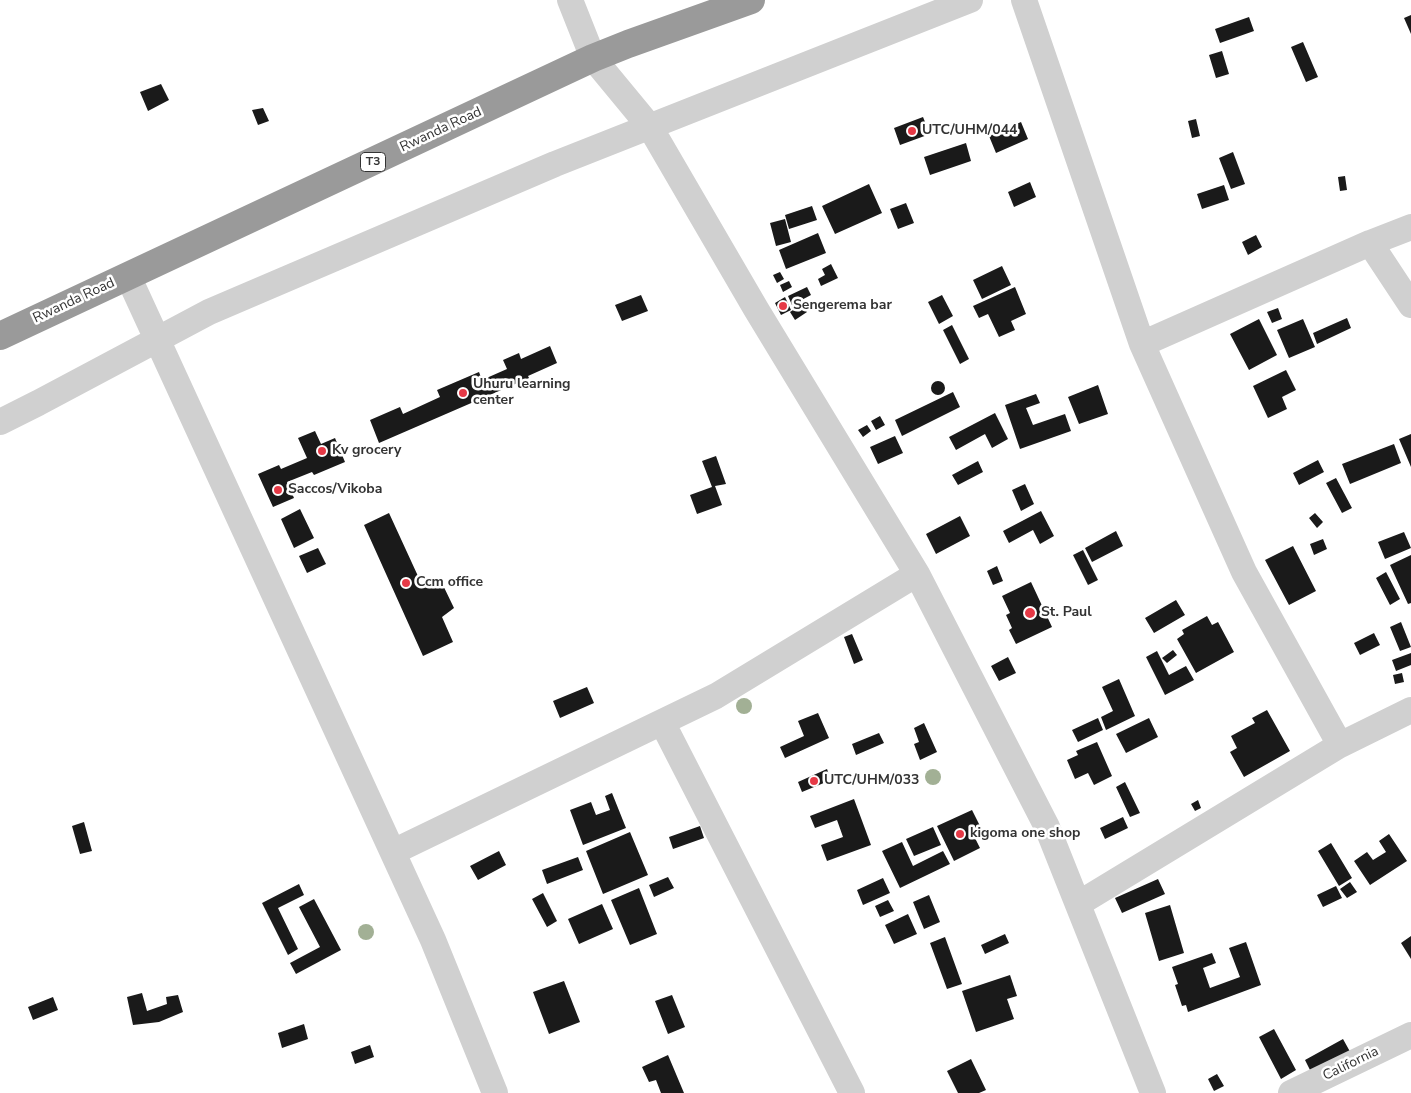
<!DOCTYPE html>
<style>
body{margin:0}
canvas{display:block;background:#fff}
</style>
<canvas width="1411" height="1093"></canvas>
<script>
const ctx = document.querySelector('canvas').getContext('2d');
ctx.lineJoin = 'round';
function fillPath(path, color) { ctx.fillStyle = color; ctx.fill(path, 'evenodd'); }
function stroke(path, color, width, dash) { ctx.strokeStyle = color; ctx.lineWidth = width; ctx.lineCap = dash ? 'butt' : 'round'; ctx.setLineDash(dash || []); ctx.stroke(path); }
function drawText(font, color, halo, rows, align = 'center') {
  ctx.font = font + ' "Nunito Sans",sans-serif'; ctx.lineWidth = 5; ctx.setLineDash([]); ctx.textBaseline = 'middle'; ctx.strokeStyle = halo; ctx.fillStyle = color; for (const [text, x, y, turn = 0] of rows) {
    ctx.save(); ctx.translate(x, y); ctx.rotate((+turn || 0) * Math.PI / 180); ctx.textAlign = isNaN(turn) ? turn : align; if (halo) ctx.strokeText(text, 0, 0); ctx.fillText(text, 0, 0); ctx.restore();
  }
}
const building = new Path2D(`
 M 1411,15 L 1411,34 L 1404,18 Z
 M 1249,17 L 1254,31 L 1220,43 L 1215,29 Z
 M 1303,42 L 1318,77 L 1306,82 L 1291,47 Z
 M 1222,51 L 1229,74 L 1216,78 L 1209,55 Z
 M 161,84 L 169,100 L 148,111 L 140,92 Z
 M 263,108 L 269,121 L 258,125 L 252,110 Z
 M 923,117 L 930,134 L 900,145 L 894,128 Z
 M 1196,119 L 1200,136 L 1192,138 L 1188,121 Z
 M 1021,122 L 1028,139 L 996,153 L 989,136 Z
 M 966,143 L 971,161 L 930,175 L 924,157 Z
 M 1233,152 L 1245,184 L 1231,189 L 1219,158 Z
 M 1345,176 L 1347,190 L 1340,191 L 1338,177 Z
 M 1030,182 L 1036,197 L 1014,207 L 1008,192 Z
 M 869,184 L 882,213 L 835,234 L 822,206 Z
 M 1224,185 L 1229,200 L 1202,209 L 1197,194 Z
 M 906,203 L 914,223 L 898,229 L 890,209 Z
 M 812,206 L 817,220 L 789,229 L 785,215 Z
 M 785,219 L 791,242 L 776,246 L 770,223 Z
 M 818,233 L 826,253 L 786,269 L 779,250 Z
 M 1256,235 L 1262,247 L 1248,255 L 1242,242 Z
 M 831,264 L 838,278 L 821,286 L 818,279 L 825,275 L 822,269 Z
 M 1002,266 L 1011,285 L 982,299 L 973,280 Z
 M 780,272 L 784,279 L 777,283 L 773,275 Z
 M 789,281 L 792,287 L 783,292 L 780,285 Z
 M 807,287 L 811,295 L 792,305 L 788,296 Z
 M 1015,287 L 1026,314 L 1011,321 L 1015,330 L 999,337 L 988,314 L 979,318 L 973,306 Z
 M 641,295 L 648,311 L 622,321 L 615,305 Z
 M 942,295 L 953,316 L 939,324 L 928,302 Z
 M 785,297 L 791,310 L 781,315 L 775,303 Z
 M 802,304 L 807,312 L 795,320 L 790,312 Z
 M 1278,308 L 1282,319 L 1272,323 L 1267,312 Z
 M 1347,318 L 1351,328 L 1317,344 L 1313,333 Z
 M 1259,319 L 1277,355 L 1249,370 L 1230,334 Z
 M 1303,319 L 1315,347 L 1289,358 L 1277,330 Z
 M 952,325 L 969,359 L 960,364 L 943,330 Z
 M 550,346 L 557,363 L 528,376 L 529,378 L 379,443 L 370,420 L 400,407 L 403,414 L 440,397 L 437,390 L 479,372 L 482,380 L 507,369 L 503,360 L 519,353 L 521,359 Z
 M 1286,370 L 1296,390 L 1282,397 L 1287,409 L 1268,418 L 1253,386 Z
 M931 388a7 7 0 1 1 14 0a7 7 0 1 1-14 0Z
 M 1098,385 L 1108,414 L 1079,424 L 1068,397 Z
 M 953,392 L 960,407 L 902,436 L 895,420 Z
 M 1036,394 L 1040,403 L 1026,408 L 1033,425 L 1065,414 L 1071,431 L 1020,449 L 1005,405 Z
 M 995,413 L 1008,439 L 992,448 L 985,434 L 956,450 L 949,437 Z
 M 880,416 L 885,425 L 876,430 L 871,421 Z
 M 867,425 L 871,431 L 863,437 L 858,430 Z
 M 315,431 L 321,444 L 335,438 L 345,462 L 314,475 L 312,472 L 287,482 L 294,498 L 273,507 L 258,474 L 279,465 L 281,469 L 307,458 L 298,438 Z
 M 1411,434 L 1411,467 L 1399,439 Z
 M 895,436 L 903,453 L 878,464 L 870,447 Z
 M 1394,444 L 1401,463 L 1350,484 L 1342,464 Z
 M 716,456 L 726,484 L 715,486 L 722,505 L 697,514 L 690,495 L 712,487 L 702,461 Z
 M 1318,460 L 1324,472 L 1299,485 L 1293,473 Z
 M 978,461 L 983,472 L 958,485 L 952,475 Z
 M 1336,478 L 1352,508 L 1342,513 L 1326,483 Z
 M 1025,484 L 1034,504 L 1021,511 L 1012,490 Z
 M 300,509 L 314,538 L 294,548 L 281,519 Z
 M 1041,511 L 1054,536 L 1040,544 L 1033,530 L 1009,543 L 1003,531 Z
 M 389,513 L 423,587 L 440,579 L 454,608 L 442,617 L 453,642 L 423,656 L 364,525 Z
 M 1315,513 L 1323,522 L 1317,528 L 1309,518 Z
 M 960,516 L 970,536 L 936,554 L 926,534 Z
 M 1116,531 L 1123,546 L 1092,562 L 1085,548 Z
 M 1404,532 L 1411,548 L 1385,559 L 1378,542 Z
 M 1323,539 L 1327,549 L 1314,555 L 1310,544 Z
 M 1293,546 L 1316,591 L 1289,605 L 1265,560 Z
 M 318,548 L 326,564 L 307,573 L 299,556 Z
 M 1083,550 L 1098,580 L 1088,585 L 1073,555 Z
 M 1411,555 L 1411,603 L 1408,604 L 1390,565 Z
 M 997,566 L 1003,581 L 993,585 L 987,571 Z
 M 1386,572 L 1400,599 L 1390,605 L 1376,578 Z
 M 1031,582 L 1052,627 L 1016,644 L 1009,630 L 1012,628 L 1006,615 L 1010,613 L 1002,596 Z
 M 1176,600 L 1185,615 L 1154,633 L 1145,618 Z
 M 1207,616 L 1212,625 L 1218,622 L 1234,652 L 1196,673 L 1177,639 L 1184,634 L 1182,630 Z
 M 1401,622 L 1411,647 L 1400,651 L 1390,627 Z
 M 1374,633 L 1380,645 L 1360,655 L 1354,643 Z
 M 852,634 L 863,660 L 854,664 L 844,637 Z
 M 1173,650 L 1177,655 L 1167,663 L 1162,658 Z
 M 1157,651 L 1169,675 L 1186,666 L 1194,680 L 1165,695 L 1146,657 Z
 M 1411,653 L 1411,665 L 1396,671 L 1392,660 Z
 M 1008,657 L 1016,673 L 999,681 L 991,666 Z
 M 1402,673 L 1404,682 L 1395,684 L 1393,675 Z
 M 1119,679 L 1135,716 L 1106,730 L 1101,717 L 1113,711 L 1102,687 Z
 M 587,687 L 594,703 L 560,718 L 553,701 Z
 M 1267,710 L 1290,751 L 1244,777 L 1230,752 L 1237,748 L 1231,736 L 1255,723 L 1252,718 Z
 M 818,713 L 829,738 L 785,758 L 780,747 L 804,736 L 798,721 Z
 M 1098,718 L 1103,730 L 1078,742 L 1072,730 Z
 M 1149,718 L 1158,737 L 1126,753 L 1116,734 Z
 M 924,723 L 937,752 L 920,760 L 914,744 L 919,742 L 914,728 Z
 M 879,733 L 884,743 L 856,755 L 852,744 Z
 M 1097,742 L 1112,776 L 1094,785 L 1088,773 L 1075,779 L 1067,760 L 1078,755 L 1076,751 Z
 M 827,769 L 831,780 L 802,792 L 798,782 Z
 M 1125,782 L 1140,813 L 1130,817 L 1116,787 Z
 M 612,793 L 626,828 L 583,845 L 570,810 L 591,802 L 596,815 L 610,810 L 605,796 Z
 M 854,799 L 871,845 L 827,861 L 821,845 L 843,837 L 837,820 L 815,828 L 810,816 Z
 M 1198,800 L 1201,808 L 1195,811 L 1191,804 Z
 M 972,810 L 983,832 L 974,836 L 980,848 L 954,861 L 937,826 Z
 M 1123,817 L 1128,828 L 1105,839 L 1100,828 Z
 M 84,822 L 92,851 L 80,854 L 72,826 Z
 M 700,826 L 704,838 L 673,849 L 669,837 Z
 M 933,827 L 941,845 L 914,856 L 906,839 Z
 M 630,832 L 648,875 L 603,894 L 586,851 Z
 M 1389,834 L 1407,861 L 1370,885 L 1354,861 L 1367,852 L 1373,860 L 1386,852 L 1379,841 Z
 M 902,842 L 913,866 L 943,851 L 950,864 L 900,888 L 882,851 Z
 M 1331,843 L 1352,878 L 1339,886 L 1318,851 Z
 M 499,851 L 506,865 L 478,880 L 470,866 Z
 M 578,857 L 583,870 L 547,884 L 542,870 Z
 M 668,877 L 674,888 L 654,897 L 649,885 Z
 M 883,878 L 890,893 L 863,905 L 857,890 Z
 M 1158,879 L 1165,894 L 1122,913 L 1115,898 Z
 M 1350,882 L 1357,892 L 1347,898 L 1340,889 Z
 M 299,884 L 304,895 L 278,908 L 298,949 L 288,955 L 262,903 Z
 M 1336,886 L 1342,898 L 1323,907 L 1317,895 Z
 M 639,888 L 657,934 L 630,945 L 611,900 Z
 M 543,893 L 557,921 L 547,927 L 532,899 Z
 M 929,895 L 940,922 L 924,929 L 913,902 Z
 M 314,899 L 341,950 L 296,974 L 290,963 L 320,947 L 299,907 Z
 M 888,900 L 894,911 L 880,917 L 875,906 Z
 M 602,904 L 613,929 L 579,944 L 568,919 Z
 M 1170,905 L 1184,953 L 1159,961 L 1145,913 Z
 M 908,914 L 917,934 L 894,944 L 885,925 Z
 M 1005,934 L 1009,943 L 985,954 L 981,945 Z
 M 1411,936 L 1411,959 L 1401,943 Z
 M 945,937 L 962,984 L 947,989 L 930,943 Z
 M 1246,942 L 1261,985 L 1188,1012 L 1186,1005 L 1182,1006 L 1175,985 L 1178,984 L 1172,967 L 1212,953 L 1216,963 L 1203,968 L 1210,988 L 1240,977 L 1229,948 Z
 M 1010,975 L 1017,996 L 1007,999 L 1014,1019 L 976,1032 L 962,991 Z
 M 564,981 L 580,1022 L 549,1034 L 533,992 Z
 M 142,993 L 147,1011 L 167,1004 L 166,997 L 178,995 L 183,1012 L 159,1022 L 133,1025 L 127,997 Z
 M 672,995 L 685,1027 L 668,1034 L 655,1001 Z
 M 53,997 L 58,1010 L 33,1020 L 28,1007 Z
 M 304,1024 L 308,1039 L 282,1048 L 278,1033 Z
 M 1274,1029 L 1296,1070 L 1281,1079 L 1259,1037 Z
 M 1343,1039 L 1353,1057 L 1314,1078 L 1305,1060 Z
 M 370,1045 L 374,1057 L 355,1064 L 351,1052 Z
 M 668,1055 L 684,1093 L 661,1093 L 656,1080 L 649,1082 L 642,1067 Z
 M 971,1059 L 986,1090 L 979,1093 L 958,1093 L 947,1071 Z
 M 1217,1074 L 1224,1086 L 1214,1091 L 1208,1079 Z`);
const minor = new Path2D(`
 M 570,0 L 593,58 L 650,127 L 756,309 L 917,574 L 1047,827 L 1153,1093
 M 1024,0 L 1142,344 L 1244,572 L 1340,745
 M 1370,243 L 1411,227
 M 128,276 L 433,940 L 495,1093
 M 1142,344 L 1370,243 L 1411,305
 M 0,422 L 38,403 L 209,312 L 555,164 L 970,0
 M 662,722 L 852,1093
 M 393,852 L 716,696 L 917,574
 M 1078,904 L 1340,745 L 1411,710
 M 1291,1093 L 1411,1035`);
const highway = new Path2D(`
 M 0,336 L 593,58 L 628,44 L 751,0`);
const trees = [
 [744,706],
 [933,777],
 [366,932]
];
const markers = [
 [912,131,5,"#e63946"],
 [783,306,5,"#e63946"],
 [463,393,5,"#e63946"],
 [322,451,5,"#e63946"],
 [278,490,5,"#e63946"],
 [406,583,5,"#e63946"],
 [1030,613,6,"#e63946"],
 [814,781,5,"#e63946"],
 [960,834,5,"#e63946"]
];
const shields = [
 [373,162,25]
];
const shieldNames = [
 ["T3",373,162]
];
const streetNames = [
 ["Rwanda Road",441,130,-25],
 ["Rwanda Road",74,301,-25],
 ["California",1351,1064,-26]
];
const poiNames = [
 ["UTC/UHM/044",922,131],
 ["Sengerema bar",793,306],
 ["Uhuru learning",473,385],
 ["center",473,401],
 ["Kv grocery",332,451],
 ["Saccos/Vikoba",288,490],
 ["Ccm office",416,583],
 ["St. Paul",1041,613],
 ["UTC/UHM/033",824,781],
 ["kigoma one shop",970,834]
];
fillPath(building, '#1a1a1a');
stroke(minor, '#d0d0d0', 26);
stroke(highway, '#9a9a9a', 28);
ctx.fillStyle = '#a2b095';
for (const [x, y] of trees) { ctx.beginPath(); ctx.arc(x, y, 8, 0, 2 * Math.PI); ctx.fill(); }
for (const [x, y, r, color] of markers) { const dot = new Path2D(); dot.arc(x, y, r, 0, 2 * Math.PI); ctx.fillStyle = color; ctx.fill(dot); stroke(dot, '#fff', 2); }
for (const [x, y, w] of shields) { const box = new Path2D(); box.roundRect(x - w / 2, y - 9.5, w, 19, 4); ctx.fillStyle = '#fff'; ctx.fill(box); stroke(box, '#333', 1); }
drawText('bold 12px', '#333', null, shieldNames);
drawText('14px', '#333', '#fff', streetNames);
drawText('bold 14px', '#333', '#fff', poiNames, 'left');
</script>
